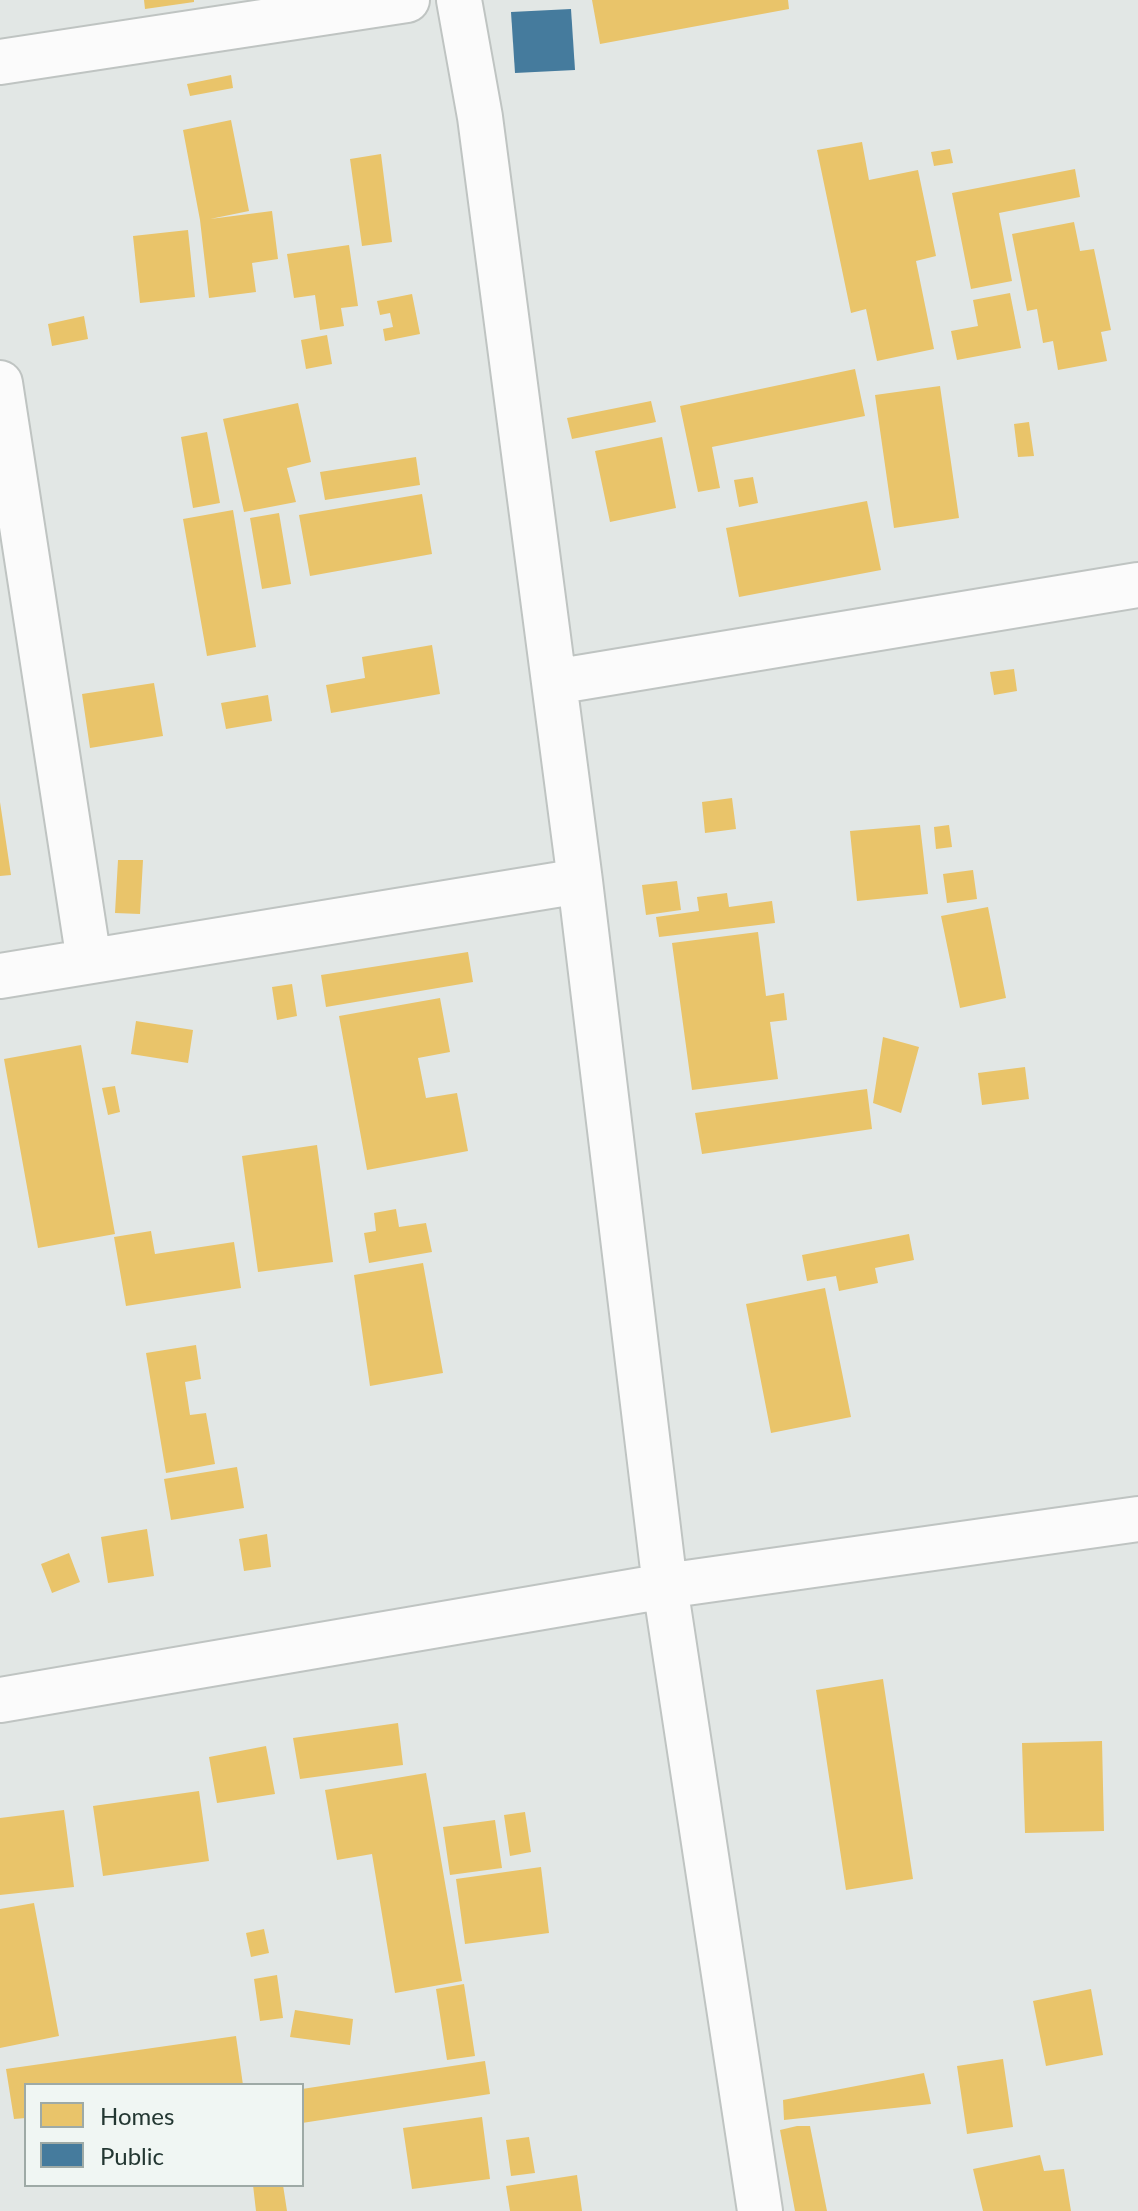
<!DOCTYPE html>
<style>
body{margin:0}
#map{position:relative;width:1138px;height:2211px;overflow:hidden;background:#e2e7e5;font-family:Lato,sans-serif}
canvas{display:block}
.legend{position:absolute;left:24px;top:2083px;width:280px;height:104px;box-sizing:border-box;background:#f0f6f3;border:2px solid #9eaaa6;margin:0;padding:10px 14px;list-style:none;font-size:24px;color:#233732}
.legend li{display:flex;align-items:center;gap:16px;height:40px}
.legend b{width:40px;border:2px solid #9eaaa6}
</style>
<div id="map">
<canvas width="1138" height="2211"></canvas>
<ul class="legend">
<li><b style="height:22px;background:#e9c46a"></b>Homes</li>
<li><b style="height:22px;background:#457b9d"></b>Public</li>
</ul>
</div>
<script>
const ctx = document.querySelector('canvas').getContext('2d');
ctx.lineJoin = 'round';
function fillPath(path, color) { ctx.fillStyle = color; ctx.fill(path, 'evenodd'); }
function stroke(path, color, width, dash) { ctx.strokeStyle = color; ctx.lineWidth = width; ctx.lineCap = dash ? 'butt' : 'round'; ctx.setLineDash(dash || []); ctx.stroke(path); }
const homes = new Path2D(`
 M 144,0 L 194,0 L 194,2 L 145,9 Z
 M 592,0 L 788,0 L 789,9 L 600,44 Z
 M 231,75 L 233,88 L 190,96 L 187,84 Z
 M 231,120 L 249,211 L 210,219 L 272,211 L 278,259 L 252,263 L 256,292 L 209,298 L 200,220 L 183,130 Z
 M 862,142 L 869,180 L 918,170 L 936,256 L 916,261 L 934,349 L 877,361 L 866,309 L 851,313 L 817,150 Z
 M 950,149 L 953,163 L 934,166 L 931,152 Z
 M 381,154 L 392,242 L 362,246 L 350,159 Z
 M 1075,169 L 1080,197 L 999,213 L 1012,281 L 971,289 L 952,193 Z
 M 1074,222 L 1080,251 L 1094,249 L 1111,330 L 1101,332 L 1107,361 L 1058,370 L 1053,341 L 1043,343 L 1037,309 L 1027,311 L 1012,234 Z
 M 188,230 L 195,297 L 140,303 L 133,236 Z
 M 349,245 L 358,306 L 341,308 L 344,326 L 320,330 L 315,295 L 294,298 L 287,254 Z
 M 1010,293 L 1021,348 L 957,360 L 951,331 L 978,326 L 973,300 Z
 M 412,294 L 420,334 L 385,341 L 383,329 L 393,327 L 390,313 L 380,315 L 377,301 Z
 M 84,316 L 88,339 L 52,346 L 48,324 Z
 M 327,335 L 332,364 L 306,369 L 301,340 Z
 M 855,369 L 865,416 L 712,447 L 720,488 L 698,492 L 680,406 Z
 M 940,386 L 959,518 L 894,528 L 875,395 Z
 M 651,401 L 656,422 L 572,439 L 567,418 Z
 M 298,403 L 311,462 L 287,468 L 296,502 L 244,512 L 223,419 Z
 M 1029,422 L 1034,456 L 1018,457 L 1014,424 Z
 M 207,432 L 220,503 L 193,508 L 181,437 Z
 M 662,437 L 676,508 L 610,522 L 595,451 Z
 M 416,457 L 420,485 L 325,500 L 320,472 Z
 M 753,477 L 758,503 L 739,507 L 734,480 Z
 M 422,494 L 432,554 L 310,576 L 299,515 Z
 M 867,501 L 881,570 L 739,597 L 726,528 Z
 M 233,510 L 256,647 L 207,656 L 183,519 Z
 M 279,513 L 291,584 L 262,589 L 250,518 Z
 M 432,645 L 440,694 L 331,713 L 326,685 L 365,678 L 362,657 Z
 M 1014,669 L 1017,691 L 994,695 L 990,672 Z
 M 154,683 L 163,736 L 90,748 L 82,694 Z
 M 268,695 L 272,721 L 226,729 L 221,703 Z
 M 732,798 L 736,829 L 705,833 L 702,802 Z
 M 0,802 L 11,875 L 0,876 Z
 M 920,825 L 928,894 L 857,901 L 850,831 Z
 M 949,825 L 952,847 L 936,849 L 934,827 Z
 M 118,860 L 143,860 L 140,914 L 115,913 Z
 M 973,870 L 977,899 L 947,903 L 943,874 Z
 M 677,881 L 681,910 L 646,915 L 642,885 Z
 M 727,893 L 729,907 L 772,901 L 775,923 L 659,937 L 656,917 L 699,911 L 697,897 Z
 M 988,907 L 1006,998 L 960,1008 L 941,916 Z
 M 758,932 L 766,996 L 784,993 L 787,1020 L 770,1022 L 778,1079 L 692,1090 L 672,943 Z
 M 468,952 L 473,982 L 326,1007 L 321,975 Z
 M 292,984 L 297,1016 L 277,1020 L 272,987 Z
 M 440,998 L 450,1052 L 418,1058 L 426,1098 L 457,1093 L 468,1151 L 367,1170 L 339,1016 Z
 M 136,1021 L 193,1030 L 188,1063 L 131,1054 Z
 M 883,1037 L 919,1047 L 901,1113 L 873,1103 Z
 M 81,1045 L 115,1234 L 38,1248 L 4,1059 Z
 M 1025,1067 L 1029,1099 L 982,1105 L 978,1073 Z
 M 115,1086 L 120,1112 L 108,1115 L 102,1088 Z
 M 867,1089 L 872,1129 L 702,1154 L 695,1113 Z
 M 317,1145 L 333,1262 L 258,1272 L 242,1156 Z
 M 396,1209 L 399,1227 L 426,1223 L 432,1252 L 369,1263 L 364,1233 L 376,1231 L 374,1213 Z
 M 151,1231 L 155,1254 L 234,1242 L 241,1288 L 126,1306 L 114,1237 Z
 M 909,1234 L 914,1260 L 875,1268 L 878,1283 L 839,1291 L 836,1276 L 807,1281 L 802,1255 Z
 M 423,1263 L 443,1373 L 370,1386 L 354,1275 Z
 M 825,1288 L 851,1417 L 771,1433 L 746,1304 Z
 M 196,1345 L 201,1379 L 185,1382 L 190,1415 L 206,1413 L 215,1464 L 166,1473 L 146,1353 Z
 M 237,1467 L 244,1508 L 171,1520 L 164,1479 Z
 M 147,1529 L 154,1576 L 108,1583 L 101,1537 Z
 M 267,1534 L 271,1567 L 244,1571 L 239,1539 Z
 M 69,1553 L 80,1582 L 52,1593 L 41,1564 Z
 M 883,1679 L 913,1879 L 846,1890 L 816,1690 Z
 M 398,1723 L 403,1765 L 300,1779 L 293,1738 Z
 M 1102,1741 L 1104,1831 L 1025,1833 L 1022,1743 Z
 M 266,1746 L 275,1794 L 217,1803 L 209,1757 Z
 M 426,1773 L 462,1981 L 395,1993 L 372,1854 L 337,1860 L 325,1790 Z
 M 199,1791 L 209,1861 L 103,1876 L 93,1806 Z
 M 64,1810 L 74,1887 L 0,1895 L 0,1818 Z
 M 525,1812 L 531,1852 L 510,1856 L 504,1815 Z
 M 495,1820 L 502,1868 L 450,1875 L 443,1827 Z
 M 541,1867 L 549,1933 L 465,1944 L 456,1879 Z
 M 34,1903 L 59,2036 L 0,2048 L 0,1909 Z
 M 264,1929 L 269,1953 L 251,1957 L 246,1933 Z
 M 277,1975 L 283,2018 L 260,2021 L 254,1979 Z
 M 464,1984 L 475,2056 L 447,2060 L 436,1989 Z
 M 1091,1989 L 1103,2055 L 1046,2066 L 1033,2001 Z
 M 295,2010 L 353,2019 L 350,2045 L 290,2037 Z
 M 236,2036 L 243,2085 L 26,2085 L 26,2118 L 14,2119 L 6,2069 Z
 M 1003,2059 L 1013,2127 L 967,2134 L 957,2066 Z
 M 485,2061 L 490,2094 L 302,2123 L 302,2089 Z
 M 924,2073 L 931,2104 L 784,2120 L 783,2100 Z
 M 482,2117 L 490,2179 L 412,2189 L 403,2128 Z
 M 797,2126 L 810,2126 L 827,2211 L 795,2211 L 780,2130 Z
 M 529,2137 L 535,2173 L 511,2176 L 506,2140 Z
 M 1040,2155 L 1044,2171 L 1064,2169 L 1071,2211 L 983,2211 L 973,2169 Z
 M 577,2175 L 582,2211 L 510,2211 L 506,2186 Z
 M 253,2185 L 283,2185 L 287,2211 L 256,2211 Z`);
const public = new Path2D(`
 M 571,9 L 575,70 L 515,73 L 511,12 Z`);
const minor = new Path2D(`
 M 459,0 L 480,117 L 580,881 L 665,1586 L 760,2211
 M 0,62 L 407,0
 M 0,383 L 89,961
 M 554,682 L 1138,585
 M 0,976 L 580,881
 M 0,1700 L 665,1586 L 1138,1519`);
fillPath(homes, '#e9c46a');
fillPath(public, '#457b9d');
stroke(minor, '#bfc4c2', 48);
stroke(minor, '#fbfbfb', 44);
</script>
